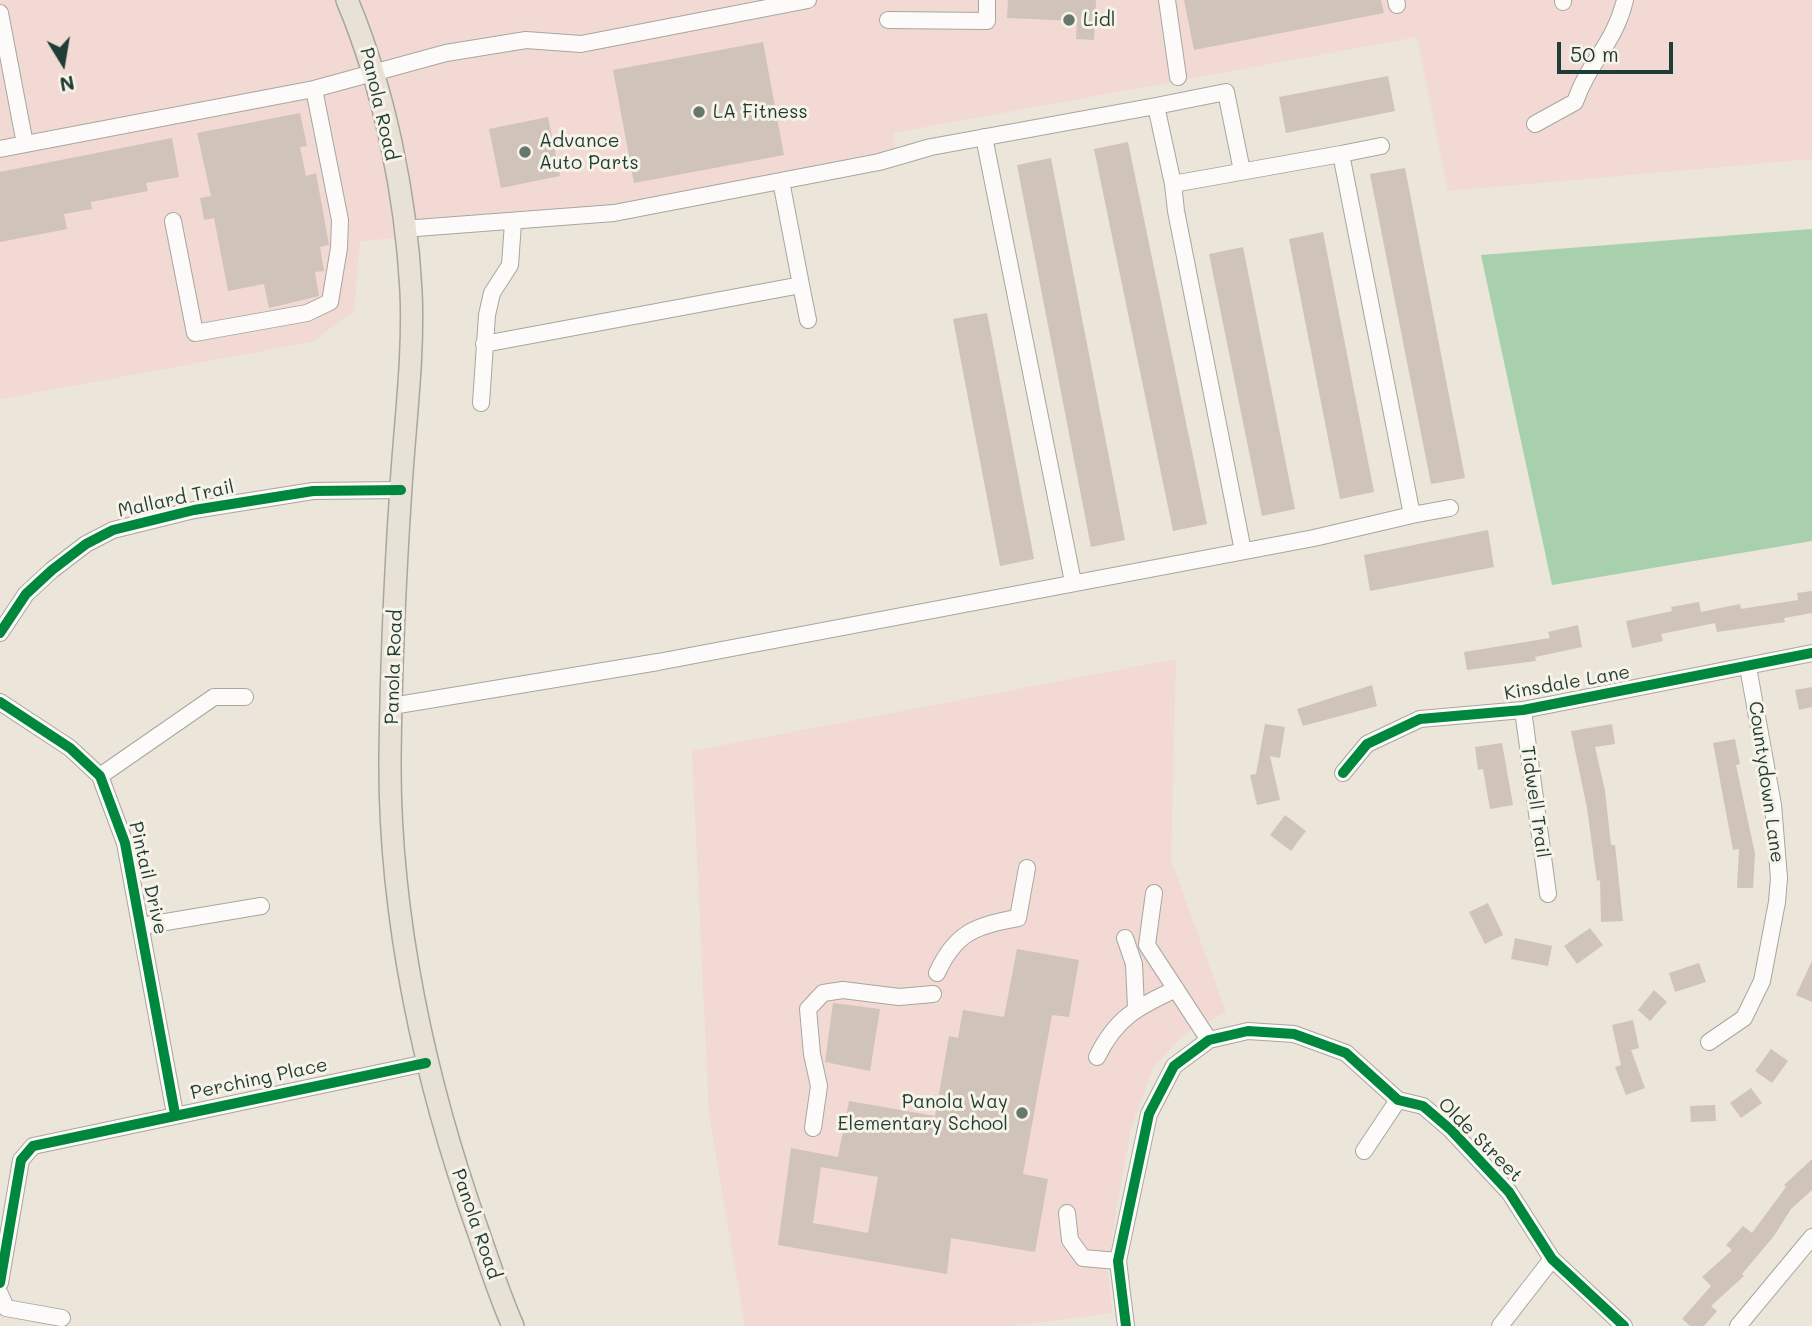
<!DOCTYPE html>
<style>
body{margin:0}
#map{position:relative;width:1812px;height:1326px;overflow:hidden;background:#ebe5da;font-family:Mali,sans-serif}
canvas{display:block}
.north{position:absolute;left:28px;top:28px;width:70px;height:70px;-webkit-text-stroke:5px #f7f3e8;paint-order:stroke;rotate:169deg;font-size:19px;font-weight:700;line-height:28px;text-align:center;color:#1f3d34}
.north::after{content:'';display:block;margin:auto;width:24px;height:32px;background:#1f3d34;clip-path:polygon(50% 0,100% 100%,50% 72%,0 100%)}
.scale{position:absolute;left:1557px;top:42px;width:116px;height:32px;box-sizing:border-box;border:4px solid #1f3d34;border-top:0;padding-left:9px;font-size:21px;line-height:24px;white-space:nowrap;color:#1f3d34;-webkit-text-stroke:5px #f7f3e8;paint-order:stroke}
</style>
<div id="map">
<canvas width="1812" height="1326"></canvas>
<div class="north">N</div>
<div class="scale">50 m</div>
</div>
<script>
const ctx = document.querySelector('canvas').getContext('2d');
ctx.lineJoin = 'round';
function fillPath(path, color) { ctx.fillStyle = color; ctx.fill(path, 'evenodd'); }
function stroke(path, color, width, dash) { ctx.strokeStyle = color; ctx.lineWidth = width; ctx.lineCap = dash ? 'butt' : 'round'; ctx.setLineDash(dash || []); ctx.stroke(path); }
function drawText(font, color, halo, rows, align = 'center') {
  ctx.font = font + ' Mali,sans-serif'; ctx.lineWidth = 6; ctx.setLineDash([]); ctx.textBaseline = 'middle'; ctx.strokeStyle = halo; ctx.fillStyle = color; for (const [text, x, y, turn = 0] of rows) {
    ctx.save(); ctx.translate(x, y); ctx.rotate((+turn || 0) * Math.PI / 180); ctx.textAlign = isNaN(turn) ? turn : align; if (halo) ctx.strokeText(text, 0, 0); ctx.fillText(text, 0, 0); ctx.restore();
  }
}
const built = new Path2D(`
 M 0,0 L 1812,0 L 1812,159 L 1448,191 L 1417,37 L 893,133 L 898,166 L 554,225 L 360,241 L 354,311 L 312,342 L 0,399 Z
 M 1176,659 L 1171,860 L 1226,1012 L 1183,1035 L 1153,1068 L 1131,1129 L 1116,1212 L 1108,1272 L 1112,1313 L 1012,1326 L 745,1326 L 709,1114 L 692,751 Z`);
const forest = new Path2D(`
 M 1812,229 L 1812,541 L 1552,585 L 1481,255 Z`);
const building = new Path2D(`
 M 1008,0 L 1096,0 L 1094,40 L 1076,39 L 1077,21 L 1007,18 Z
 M 1184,0 L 1381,0 L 1384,13 L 1194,50 Z
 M 763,42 L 784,155 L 634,183 L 613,70 Z
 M 1388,76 L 1395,111 L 1286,133 L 1279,97 Z
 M 300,113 L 307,146 L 300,147 L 306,176 L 316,173 L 329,245 L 320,247 L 324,271 L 315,272 L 319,296 L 269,308 L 264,284 L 228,291 L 214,218 L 204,220 L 200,198 L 211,196 L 197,133 Z
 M 548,117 L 560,176 L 501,188 L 489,129 Z
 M 172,138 L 179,177 L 146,183 L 148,191 L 91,202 L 92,209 L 64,214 L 67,229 L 0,242 L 0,172 Z
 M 1128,142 L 1207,524 L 1173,531 L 1094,149 Z
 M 1051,158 L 1125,540 L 1091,547 L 1017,165 Z
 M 1405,168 L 1465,478 L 1431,484 L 1370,174 Z
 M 1323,232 L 1374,492 L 1340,499 L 1289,239 Z
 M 1243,247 L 1295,509 L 1262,516 L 1209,254 Z
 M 987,313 L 1034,559 L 1000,566 L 953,319 Z
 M 1488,530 L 1494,567 L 1370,591 L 1364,555 Z
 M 1812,591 L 1812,613 L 1784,618 L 1785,622 L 1717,632 L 1715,623 L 1661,634 L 1663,641 L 1632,648 L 1626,621 L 1672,611 L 1671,607 L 1699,602 L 1701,612 L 1740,604 L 1741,609 L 1798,600 L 1797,593 Z
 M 1578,625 L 1582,647 L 1535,657 L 1536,661 L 1467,670 L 1464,652 L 1550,638 L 1548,632 Z
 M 1372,685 L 1377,706 L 1303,726 L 1297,709 Z
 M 1812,687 L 1812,707 L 1799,710 L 1795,690 Z
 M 1265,724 L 1285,727 L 1280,758 L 1270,756 L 1280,800 L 1257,805 L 1250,775 L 1256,774 Z
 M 1612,724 L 1615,744 L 1595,747 L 1605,791 L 1611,845 L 1615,845 L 1623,921 L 1601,922 L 1600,880 L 1597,881 L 1587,808 L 1571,731 Z
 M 1735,739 L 1740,764 L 1736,765 L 1755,854 L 1753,888 L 1737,888 L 1739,849 L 1733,850 L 1713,743 Z
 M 1502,743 L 1513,805 L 1490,809 L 1483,769 L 1478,770 L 1475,747 Z
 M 1285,815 L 1306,831 L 1291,851 L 1270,835 Z
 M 1488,903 L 1503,935 L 1485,944 L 1469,912 Z
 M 1590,928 L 1603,945 L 1577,964 L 1564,946 Z
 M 1515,938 L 1552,946 L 1548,966 L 1511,959 Z
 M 1017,949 L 1079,960 L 1069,1017 L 1052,1015 L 1023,1174 L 1048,1179 L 1035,1252 L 951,1238 L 947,1274 L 778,1245 L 791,1148 L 838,1157 L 849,1101 L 935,1116 L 949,1036 L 958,1038 L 963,1010 L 1004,1017 ZM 821,1167 L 878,1177 L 868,1233 L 813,1223 Z
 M 1812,961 L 1812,1002 L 1796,995 Z
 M 1699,963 L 1706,982 L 1675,992 L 1669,973 Z
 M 1654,990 L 1667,1002 L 1650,1021 L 1638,1010 Z
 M 833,1003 L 880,1009 L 870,1071 L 825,1062 Z
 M 1633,1020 L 1639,1048 L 1631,1050 L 1645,1088 L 1626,1095 L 1615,1067 L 1621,1065 L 1612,1025 Z
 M 1771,1049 L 1788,1061 L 1772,1083 L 1755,1071 Z
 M 1751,1088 L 1762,1103 L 1741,1118 L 1730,1103 Z
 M 1715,1105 L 1716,1121 L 1691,1122 L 1690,1106 Z
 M 1812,1159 L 1812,1190 L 1791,1209 L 1774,1236 L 1742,1274 L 1744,1276 L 1711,1306 L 1717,1311 L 1704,1326 L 1690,1326 L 1682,1319 L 1711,1286 L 1702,1277 L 1732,1250 L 1726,1245 L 1743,1226 L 1752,1233 L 1786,1187 L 1784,1185 Z`);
const minor = new Path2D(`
 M 1167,0 L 1178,77
 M 1396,0 L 1397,5
 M 1563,0 L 1563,2
 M 0,13 L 25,144
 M 888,20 L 987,21 L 987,0
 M 1156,106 L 1226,92 L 1242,171
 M 1535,124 L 1575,102 C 1589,61 1614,45 1625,0
 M 984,137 L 1073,582
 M 0,149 L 314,89 L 446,53 L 526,40 L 581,44 L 808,0
 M 1341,154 L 1381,146
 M 1173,184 L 1176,211 L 1243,551
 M 173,221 L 195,333 L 307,313 L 330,302 L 339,248 L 340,220 L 314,89
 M 801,285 L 808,320
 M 484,344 L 801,285 L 781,181
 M 481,403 L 487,315 L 492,293 L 510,265 L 513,223
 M 1412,515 L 1450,508
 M 0,633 L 26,594 L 52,570 L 86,544 L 113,530 L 194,510 L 313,491 L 401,490
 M 0,702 L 70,748 L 100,776 L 125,843 L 175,1114
 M 392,706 L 658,662 L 1314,538 L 1412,515 L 1341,154 L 1173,184 L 1156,106 L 931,147 L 879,162 L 614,213 L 403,229
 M 1523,710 L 1548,894
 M 1343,773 L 1367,744 L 1420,719 L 1523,710 L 1812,653
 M 100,776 L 214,697 L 245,697
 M 1154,893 L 1147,945 L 1209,1040
 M 142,926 L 261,906
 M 1125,938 L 1134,964 L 1136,1008
 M 937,973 C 955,933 976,925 1018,918 L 1027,868
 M 1709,1042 L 1744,1018 L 1762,981 L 1777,902 L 1779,878 L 1773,805 L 1748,667
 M 1097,1057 C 1116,1018 1137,1007 1176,989
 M 813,1128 L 819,1086 L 812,1054 L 808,1009 L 823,993 L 843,990 L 899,997 L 933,994
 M 1364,1151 L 1398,1100
 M 1067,1213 L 1070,1240 L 1083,1258 L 1118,1261
 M 0,1283 L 21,1160 L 33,1146 L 426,1063
 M 0,1294 L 6,1308 L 62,1318
 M 1126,1326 L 1118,1261 L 1149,1114 L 1174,1066 L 1209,1040 L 1248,1031 L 1294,1034 L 1346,1053 L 1398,1100 L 1423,1106 L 1451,1130 L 1509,1192 L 1552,1259 L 1624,1326
 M 1500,1326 L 1552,1259
 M 1738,1326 L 1812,1237`);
const major = new Path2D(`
 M 347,0 C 384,88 406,195 411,291 C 414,356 405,422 401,487 C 395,577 391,669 390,759 C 389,917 425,1082 478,1231 C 489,1262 499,1295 513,1326`);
const cycleway = new Path2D(`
 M 0,633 L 26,594 L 52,570 L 86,544 L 113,530 L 194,510 L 313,491 L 401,490
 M 0,702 L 70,748 L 100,776 L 125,843 L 175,1114
 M 1343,773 L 1367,744 L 1420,719 L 1523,710 L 1812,653
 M 0,1283 L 21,1160 L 33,1146 L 426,1063
 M 1126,1326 L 1118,1261 L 1149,1114 L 1174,1066 L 1209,1040 L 1248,1031 L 1294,1034 L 1346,1053 L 1398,1100 L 1423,1106 L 1451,1130 L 1509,1192 L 1552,1259 L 1624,1326`);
const markers = [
 [1069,20,7,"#66786e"],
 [699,112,7,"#66786e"],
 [525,152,7,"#66786e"],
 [1022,1113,7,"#66786e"]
];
const poiNames = [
 ["Lidl",1083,20],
 ["LA Fitness",713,112],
 ["Advance",539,141],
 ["Auto Parts",539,163],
 ["Panola Way",1008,1102,"right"],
 ["Elementary School",1008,1124,"right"]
];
const streetNames = [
 ["Panola Road",379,104,77],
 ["Mallard Trail",176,499,-12],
 ["Panola Road",394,667,-88],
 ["Kinsdale Lane",1567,683,-10],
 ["Countydown Lane",1766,782,82],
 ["Tidwell Trail",1535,802,82],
 ["Pintail Drive",148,878,77],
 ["Perching Place",259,1079,-12],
 ["Olde Street",1480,1140,45],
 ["Panola Road",476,1224,71]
];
fillPath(built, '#f2d9d4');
fillPath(forest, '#a9d0ac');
fillPath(building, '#d0c3ba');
stroke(minor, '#a6a79f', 18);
stroke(major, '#a6a79f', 24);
stroke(minor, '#fcfbf9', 16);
stroke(major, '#e8e2d6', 21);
stroke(cycleway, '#00873e', 10);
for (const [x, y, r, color] of markers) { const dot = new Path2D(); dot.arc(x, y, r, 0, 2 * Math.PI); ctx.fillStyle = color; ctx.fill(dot); stroke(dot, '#f7f3e8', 2.5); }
drawText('19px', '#1f3d34', '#f7f3e8', poiNames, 'left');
drawText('19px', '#1f3d34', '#f7f3e8', streetNames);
</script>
